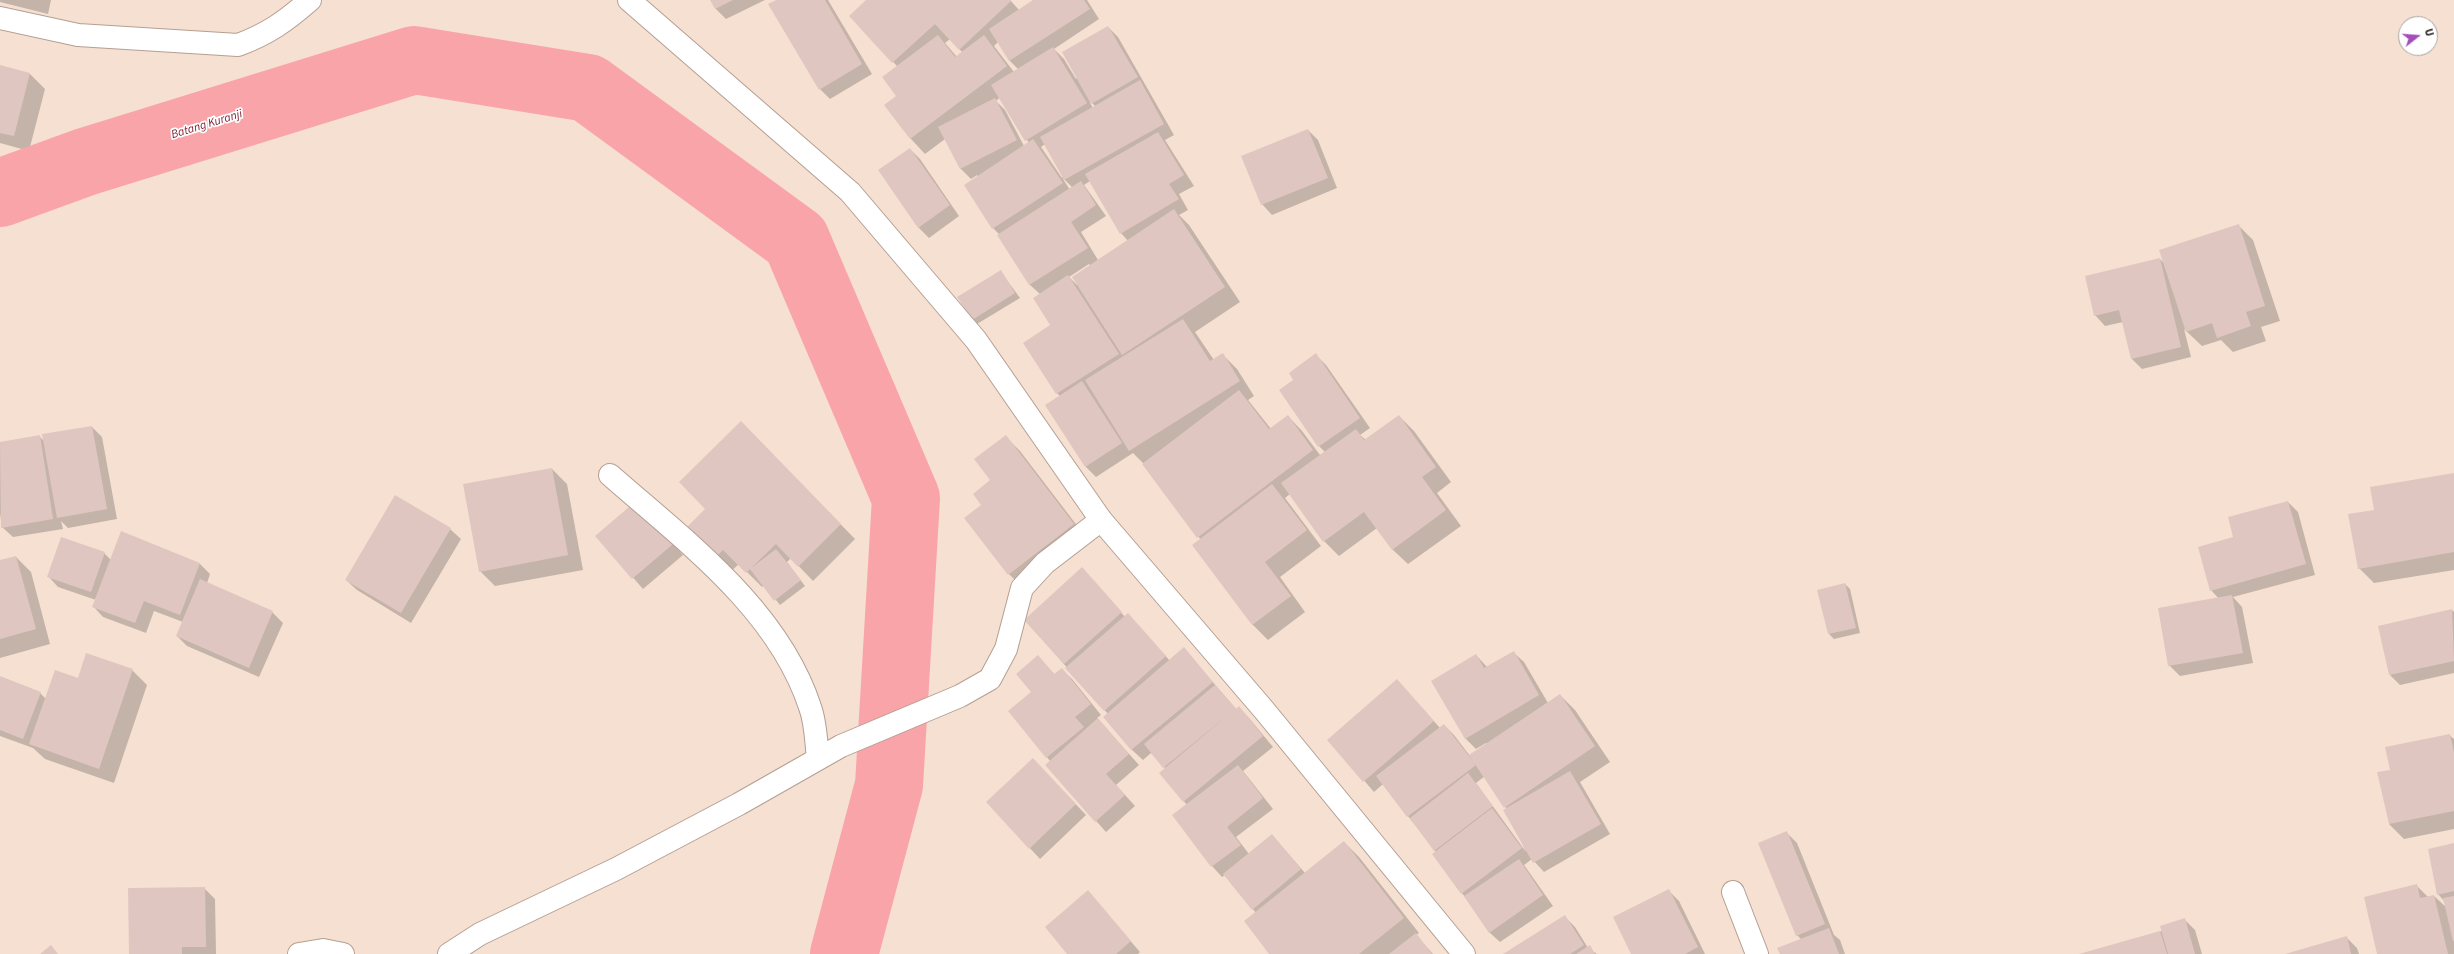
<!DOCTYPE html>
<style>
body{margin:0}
#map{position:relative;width:2454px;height:954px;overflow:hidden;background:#f6e0d2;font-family:"Source Sans 3",sans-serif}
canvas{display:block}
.north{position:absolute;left:2398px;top:16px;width:40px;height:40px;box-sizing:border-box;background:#fff;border:1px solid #a8a5a3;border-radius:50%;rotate:73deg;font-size:11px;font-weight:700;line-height:16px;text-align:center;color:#261e19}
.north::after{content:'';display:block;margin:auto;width:14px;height:18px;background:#a44ebc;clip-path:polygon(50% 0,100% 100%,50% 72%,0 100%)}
</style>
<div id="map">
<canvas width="2454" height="954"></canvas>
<div class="north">U</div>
</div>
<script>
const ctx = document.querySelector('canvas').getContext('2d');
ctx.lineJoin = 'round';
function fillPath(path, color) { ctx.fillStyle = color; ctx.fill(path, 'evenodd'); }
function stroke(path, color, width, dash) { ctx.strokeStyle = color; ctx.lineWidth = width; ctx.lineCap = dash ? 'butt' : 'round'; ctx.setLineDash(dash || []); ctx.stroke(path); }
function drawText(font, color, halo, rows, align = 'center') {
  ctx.font = font + ' "Source Sans 3",sans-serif'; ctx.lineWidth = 3.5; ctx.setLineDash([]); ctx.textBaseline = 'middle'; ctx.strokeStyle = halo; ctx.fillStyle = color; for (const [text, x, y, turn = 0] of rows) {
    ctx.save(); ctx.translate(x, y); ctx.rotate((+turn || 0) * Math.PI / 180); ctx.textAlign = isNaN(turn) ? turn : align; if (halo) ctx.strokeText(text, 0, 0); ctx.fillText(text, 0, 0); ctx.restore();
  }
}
const shadow = new Path2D(`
 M 0,0 L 51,0 L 48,14 L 0,2 Z
 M 711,0 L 765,0 L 726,19 L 715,8 Z
 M 778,0 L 828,0 L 872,74 L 830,99 L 820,89 Z
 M 868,0 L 1010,0 L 1019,10 L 1035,0 L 1087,0 L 1099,19 L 1054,49 L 1064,59 L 1076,79 L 1108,27 L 1118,37 L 1174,135 L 1165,140 L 1194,186 L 1179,194 L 1188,210 L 1179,215 L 1189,225 L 1240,302 L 1195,332 L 1214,360 L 1222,354 L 1237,369 L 1254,396 L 1248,400 L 1271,429 L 1288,416 L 1302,431 L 1320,455 L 1325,452 L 1319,446 L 1295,380 L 1316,355 L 1326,365 L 1370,428 L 1360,435 L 1366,440 L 1399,416 L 1414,431 L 1451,482 L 1437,493 L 1461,526 L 1408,564 L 1393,550 L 1377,528 L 1339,556 L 1324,541 L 1290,494 L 1285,498 L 1321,546 L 1280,577 L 1305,612 L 1268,640 L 1253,625 L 1194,545 L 1201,540 L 1144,464 L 1133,453 L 1096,477 L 1086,467 L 1046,406 L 1060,396 L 1057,393 L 1052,326 L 1040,294 L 1030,285 L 1000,235 L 993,228 L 977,175 L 971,179 L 960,168 L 945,139 L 925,154 L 911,139 L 897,97 L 897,66 L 850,16 ZM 950,39 L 963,53 L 957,57 L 945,43 ZM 998,42 L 1010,61 L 1018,69 L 1014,72 L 994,46 ZM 1000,97 L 1029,143 L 1024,146 L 1005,110 L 996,101 ZM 1091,102 L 1095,106 L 1093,108 L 1090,103 ZM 1045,144 L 1063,177 L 1062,178 L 1041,147 ZM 1063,179 L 1064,179 L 1073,188 L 1070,190 ZM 1090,181 L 1121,233 L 1128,241 L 1098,260 L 1081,232 L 1106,216 L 1084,185 ZM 1089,264 L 1090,265 L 1077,285 L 1069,277 Z
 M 0,66 L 30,74 L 45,89 L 29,151 L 0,143 Z
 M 1308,130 L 1318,140 L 1337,188 L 1272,215 L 1262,204 Z
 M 910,149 L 920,159 L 959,216 L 929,238 L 919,228 Z
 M 2238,225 L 2253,240 L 2280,321 L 2261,327 L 2266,341 L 2233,352 L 2221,340 L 2202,346 L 2184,329 L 2191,357 L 2142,369 L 2132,359 L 2123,322 L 2105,326 L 2095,315 L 2160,259 L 2165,264 Z
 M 1001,272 L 1020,298 L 977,324 L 972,319 Z
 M 92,427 L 102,437 L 117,519 L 68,528 L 61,521 L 63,529 L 13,537 L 2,527 L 0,513 L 0,443 L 39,436 L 44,441 Z
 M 1005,436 L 1020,451 L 1088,540 L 1024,589 L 1009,574 L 983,505 Z
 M 756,438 L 855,539 L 813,581 L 791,558 L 787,562 L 805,586 L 780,605 L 764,585 L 762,587 L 739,564 L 730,572 L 715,557 L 706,509 Z
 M 552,469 L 567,484 L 583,570 L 495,586 L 480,571 Z
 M 2454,474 L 2454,570 L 2374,583 L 2359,568 L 2375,510 Z
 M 2288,502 L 2298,512 L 2315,575 L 2233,597 L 2242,607 L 2253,663 L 2180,676 L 2169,665 L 2219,599 L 2211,590 L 2234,538 Z
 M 646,513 L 683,555 L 643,589 L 597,536 Z
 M 450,529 L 461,539 L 411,623 L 357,590 L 346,580 Z
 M 104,553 L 111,560 L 200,564 L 210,574 L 207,583 L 272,612 L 283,623 L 259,677 L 187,646 L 177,636 L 183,622 L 154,611 L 146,633 L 103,617 L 93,606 L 96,600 L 58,587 L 48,576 Z
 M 16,557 L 31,572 L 50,644 L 0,658 L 0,561 Z
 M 1092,579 L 1125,617 L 1138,625 L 1170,661 L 1184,649 L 1237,710 L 1239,708 L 1249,718 L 1273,747 L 1243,771 L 1273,809 L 1236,837 L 1249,854 L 1272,835 L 1305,873 L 1344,842 L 1359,857 L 1419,933 L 1416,935 L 1433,954 L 1271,954 L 1256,913 L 1225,875 L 1222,877 L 1212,866 L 1174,815 L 1187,805 L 1160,773 L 1166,769 L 1151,753 L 1143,760 L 1132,750 L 1105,717 L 1108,714 L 1025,620 Z
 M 1845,584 L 1850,589 L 1860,633 L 1834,639 L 1829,634 Z
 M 2452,610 L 2454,612 L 2454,673 L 2400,685 L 2390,675 Z
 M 1513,652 L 1524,662 L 1548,703 L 1560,695 L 1575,710 L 1610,762 L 1580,782 L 1610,834 L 1544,872 L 1532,859 L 1524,865 L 1553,906 L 1500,942 L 1489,932 L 1462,893 L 1436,852 L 1383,784 L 1374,792 L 1329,740 L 1397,680 L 1440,728 L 1444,725 L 1454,735 L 1470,756 L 1487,744 L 1486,743 L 1476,749 L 1466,739 L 1476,655 L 1487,667 ZM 1485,776 L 1507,809 L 1526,852 L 1476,783 Z
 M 1038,656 L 1055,675 L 1061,669 L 1072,679 L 1101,715 L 1097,718 L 1139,765 L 1116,785 L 1135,806 L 1106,832 L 1046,765 L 1050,761 L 1010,711 L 1032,693 Z
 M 132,670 L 147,685 L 114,783 L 45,759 L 33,748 L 0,736 L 0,678 L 40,693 L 46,699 Z
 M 2449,735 L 2454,739 L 2454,829 L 2404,839 L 2389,824 L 2391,770 Z
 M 1043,770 L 1086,815 L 1040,859 L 987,802 Z
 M 1787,833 L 1797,843 L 1834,935 L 1840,940 L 1845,954 L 1781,954 L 1802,940 L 1797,935 Z
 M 2454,844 L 2454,954 L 2378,954 L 2417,886 L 2428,897 L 2434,896 L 2447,908 L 2445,902 L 2438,894 Z
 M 204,888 L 215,899 L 216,954 L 130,954 Z
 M 1669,891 L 1679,901 L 1705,954 L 1632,954 Z
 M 1088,892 L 1140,952 L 1138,954 L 1069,954 Z
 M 1565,917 L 1575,927 L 1588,948 L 1597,954 L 1505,954 Z
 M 2185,920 L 2195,930 L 2202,954 L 2081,954 L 2162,931 Z
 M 2347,938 L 2357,948 L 2359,954 L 2287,954 Z`);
const river = new Path2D(`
 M 0,193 L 85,162 L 414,60 L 588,88 L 796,240 L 906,498 L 889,785 L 844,954`);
const building = new Path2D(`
 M 710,0 L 733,0 L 715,9 Z
 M 776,0 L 825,0 L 862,64 L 819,90 L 768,4 Z
 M 866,0 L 1010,0 L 1011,1 L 959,50 L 935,24 L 892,63 L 849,16 Z
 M 1033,0 L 1084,0 L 1090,9 L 1009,61 L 989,29 Z
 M 1108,26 L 1138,77 L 1091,104 L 1062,52 Z
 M 938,35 L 955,57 L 984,35 L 1007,66 L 910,139 L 884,105 L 896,96 L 882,77 Z
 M 1053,47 L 1087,103 L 1025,141 L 991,85 Z
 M 0,65 L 30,73 L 14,136 L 0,133 Z
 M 1140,80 L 1164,124 L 1064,180 L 1040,137 Z
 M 995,98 L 1017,140 L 960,169 L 938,127 Z
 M 1308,129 L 1328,178 L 1261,205 L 1241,156 Z
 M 1158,132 L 1184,175 L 1169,184 L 1179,199 L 1120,234 L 1085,174 Z
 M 1033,139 L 1063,183 L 992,229 L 964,185 Z
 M 910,148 L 950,205 L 918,228 L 878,170 Z
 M 1081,181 L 1096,205 L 1071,222 L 1088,248 L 1029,285 L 997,235 Z
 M 1174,209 L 1225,287 L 1122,355 L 1072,277 Z
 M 2239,224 L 2265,306 L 2246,312 L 2251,326 L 2217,338 L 2212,323 L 2186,332 L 2159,250 Z
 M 2160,258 L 2181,347 L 2131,359 L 2119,310 L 2094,316 L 2085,276 Z
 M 1001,270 L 1015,293 L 972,320 L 957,297 Z
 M 1068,275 L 1119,354 L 1056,394 L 1023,343 L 1050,325 L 1033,298 Z
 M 1183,319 L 1210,361 L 1223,353 L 1240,381 L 1129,451 L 1085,380 Z
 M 1316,353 L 1360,418 L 1318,447 L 1279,390 L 1293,380 L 1289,373 Z
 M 1082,381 L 1122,443 L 1085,467 L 1045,405 Z
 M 1239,390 L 1269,429 L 1288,415 L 1313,450 L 1197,538 L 1142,464 Z
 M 1399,415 L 1436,467 L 1422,477 L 1446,510 L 1392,550 L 1364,512 L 1323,542 L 1281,483 L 1356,429 L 1364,440 Z
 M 741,421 L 841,524 L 798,567 L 776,544 L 746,573 L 723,550 L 715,558 L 686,528 L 705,509 L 679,482 Z
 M 92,426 L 107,509 L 57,518 L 42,434 Z
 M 40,435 L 53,519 L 1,528 L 0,442 Z
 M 1006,435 L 1074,524 L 1008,575 L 964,518 L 981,505 L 973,494 L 990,480 L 974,459 Z
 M 552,468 L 568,555 L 479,572 L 463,484 Z
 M 2454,473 L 2454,552 L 2358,569 L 2348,514 L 2374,510 L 2370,487 Z
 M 1272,484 L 1307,530 L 1265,562 L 1291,596 L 1252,625 L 1192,545 Z
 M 395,495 L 451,528 L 401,613 L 345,580 Z
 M 636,501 L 673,544 L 632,579 L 595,536 Z
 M 2288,501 L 2306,564 L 2210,591 L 2198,547 L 2233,537 L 2228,517 Z
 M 121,531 L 200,563 L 180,615 L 144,601 L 135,623 L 92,607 Z
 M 61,537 L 105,552 L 91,592 L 47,577 Z
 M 776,549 L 801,580 L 774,601 L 750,569 Z
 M 16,556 L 36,629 L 0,639 L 0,560 Z
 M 1082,567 L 1122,612 L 1064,664 L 1024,620 Z
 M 200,579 L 273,611 L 249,668 L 176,636 Z
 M 1845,583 L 1856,628 L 1828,634 L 1817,590 Z
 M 2232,595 L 2243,653 L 2168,666 L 2158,608 Z
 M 2452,609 L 2454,661 L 2389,675 L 2378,626 Z
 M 1128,613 L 1166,656 L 1104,711 L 1065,668 Z
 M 1184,647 L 1213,682 L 1131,750 L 1103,717 Z
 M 1514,651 L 1539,695 L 1465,739 L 1431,681 L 1476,654 L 1484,668 Z
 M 86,653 L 133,669 L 99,769 L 29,744 L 55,670 L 78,678 Z
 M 1038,655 L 1054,674 L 1062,668 L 1091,704 L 1075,717 L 1084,727 L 1046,758 L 1008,711 L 1031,692 L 1016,674 Z
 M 0,676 L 41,692 L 23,739 L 0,730 Z
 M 1397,679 L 1434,721 L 1363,782 L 1327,740 Z
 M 1215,685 L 1236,709 L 1239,706 L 1263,736 L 1183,802 L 1159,773 L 1233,711 L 1163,768 L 1144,744 Z
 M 1560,694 L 1595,746 L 1504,808 L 1469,755 Z
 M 1098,718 L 1129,754 L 1106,774 L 1125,795 L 1095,822 L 1045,765 Z
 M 1444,724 L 1476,765 L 1407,817 L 1376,776 Z
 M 2450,734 L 2454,753 L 2454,811 L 2389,824 L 2377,772 L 2390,770 L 2385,747 Z
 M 1033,758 L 1076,804 L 1029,849 L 986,802 Z
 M 1238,765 L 1263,798 L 1227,827 L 1241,845 L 1211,867 L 1172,815 Z
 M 1570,771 L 1601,824 L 1533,863 L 1503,810 Z
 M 1468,773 L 1493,806 L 1434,851 L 1410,818 Z
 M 1492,808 L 1522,848 L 1461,894 L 1432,854 Z
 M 1787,831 L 1825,924 L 1796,936 L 1758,843 Z
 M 1272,834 L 1301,869 L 1252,910 L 1223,874 Z
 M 1344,841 L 1404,918 L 1359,954 L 1269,954 L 1244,921 Z
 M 2454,843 L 2454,891 L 2437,895 L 2428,849 Z
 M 1519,859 L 1543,895 L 1489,933 L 1464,896 Z
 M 2417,884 L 2420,898 L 2434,895 L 2448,954 L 2377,954 L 2364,897 Z
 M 205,887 L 206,947 L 182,947 L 182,954 L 129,954 L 128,888 Z
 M 1669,889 L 1698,947 L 1685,954 L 1631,954 L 1613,917 Z
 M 1088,890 L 1131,941 L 1116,954 L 1067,954 L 1045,927 Z
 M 2454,896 L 2454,941 L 2453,941 L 2443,898 Z
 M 1565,915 L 1584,945 L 1570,954 L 1503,954 Z
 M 2185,918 L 2195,954 L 2168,954 L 2160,926 Z
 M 1829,928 L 1839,954 L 1780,954 L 1777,948 Z
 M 2160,931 L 2167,954 L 2079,954 Z
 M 1416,933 L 1432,954 L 1389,954 Z
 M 2347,936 L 2351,954 L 2285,954 Z
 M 51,945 L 58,954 L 40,954 Z
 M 1590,945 L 1595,954 L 1576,954 Z`);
const street = new Path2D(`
 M 610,475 C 685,541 778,609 810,707 C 816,723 816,742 818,759
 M 1733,892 L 1757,954
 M 299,954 L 323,950 L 343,954
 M 449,954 L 480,934 L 616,869 L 739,804 L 841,746 L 960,696 L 990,679 L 1006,649 L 1022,588 L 1045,563 L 1101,520`);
const secondary = new Path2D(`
 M 629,0 L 850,192 L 976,340 L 1101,520 L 1264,710 L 1464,954
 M 0,18 L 78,35 L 238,45 C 268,34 286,21 310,0`);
const waterNames = [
 ["Batang Kuranji",207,125,-17]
];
fillPath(shadow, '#0003');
stroke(river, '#f9a4a9', 68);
fillPath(building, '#e0c6c0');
stroke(street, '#b49f92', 24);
stroke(secondary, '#b49f92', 24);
stroke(street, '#fff', 22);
stroke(secondary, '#fff', 22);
drawText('italic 12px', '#7f1d2f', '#fff', waterNames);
</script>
